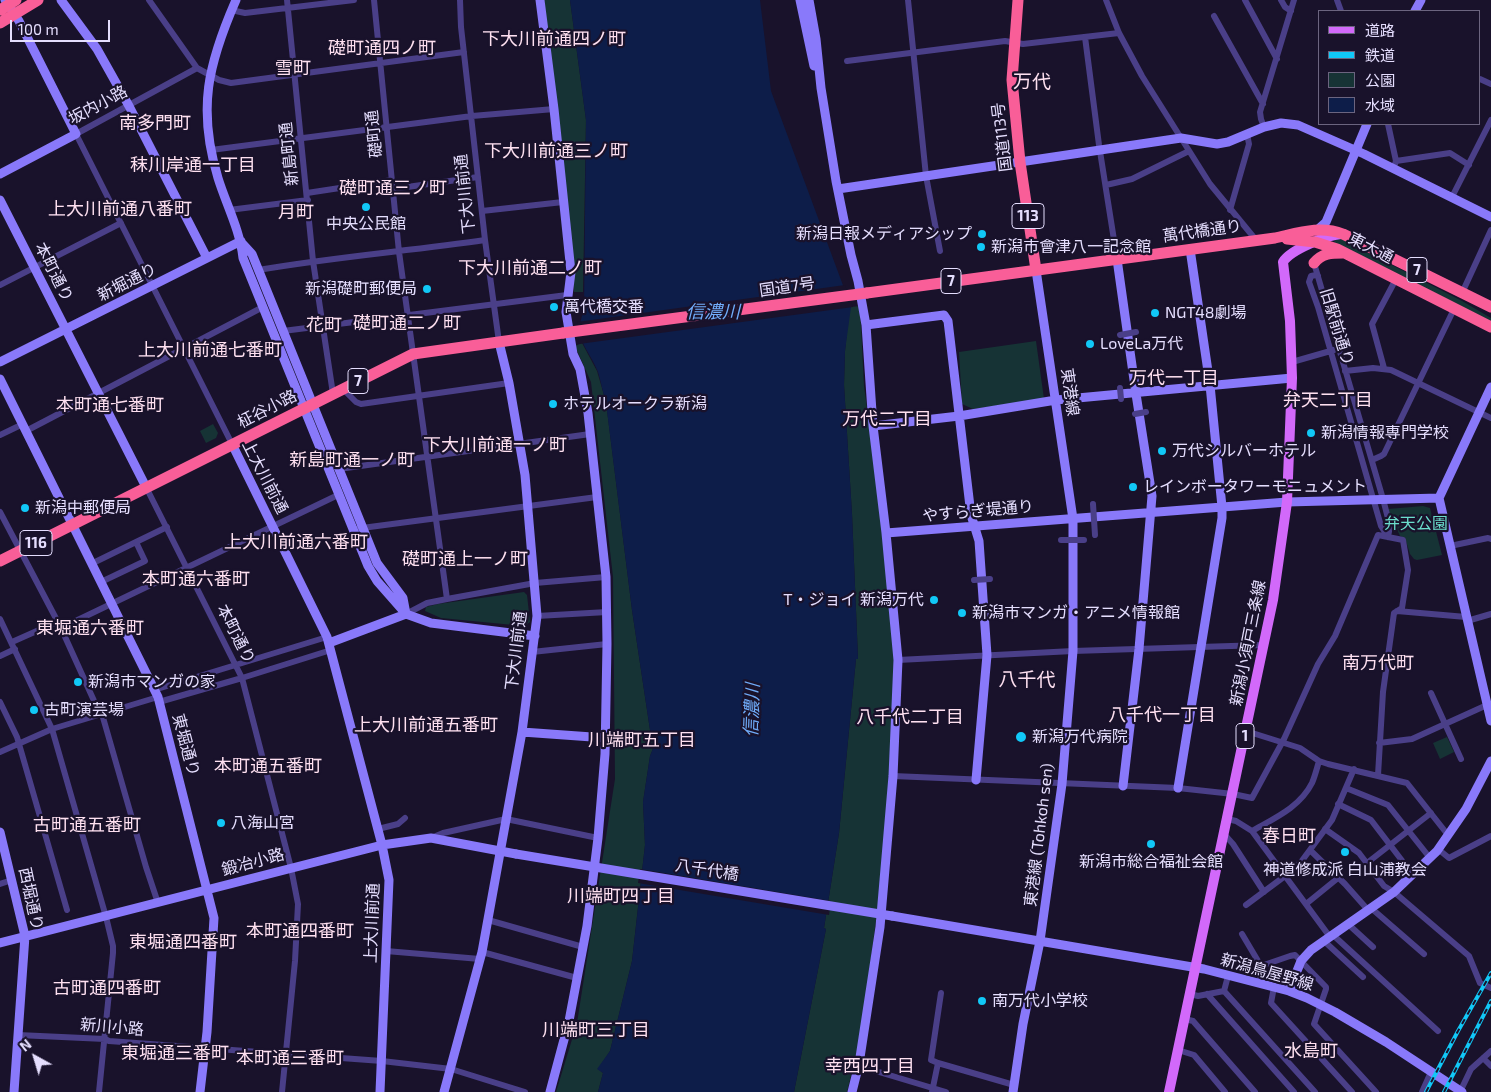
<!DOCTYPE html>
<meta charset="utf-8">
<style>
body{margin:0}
#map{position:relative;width:1491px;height:1092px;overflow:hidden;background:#19122b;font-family:"Exo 2","Noto Sans JP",sans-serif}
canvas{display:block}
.legend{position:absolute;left:1318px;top:10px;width:162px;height:115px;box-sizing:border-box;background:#19122b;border:1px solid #6b647f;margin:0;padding:6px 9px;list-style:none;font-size:15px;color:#e5defe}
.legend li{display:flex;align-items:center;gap:10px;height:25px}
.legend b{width:25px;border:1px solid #6b647f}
.north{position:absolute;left:10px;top:1032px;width:50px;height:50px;-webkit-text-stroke:4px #19122b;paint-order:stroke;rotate:321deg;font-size:14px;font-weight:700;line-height:20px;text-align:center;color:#e5defe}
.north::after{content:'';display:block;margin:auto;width:18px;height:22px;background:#e5defe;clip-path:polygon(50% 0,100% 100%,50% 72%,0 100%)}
.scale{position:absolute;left:10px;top:20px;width:100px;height:22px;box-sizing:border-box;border:2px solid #e5defe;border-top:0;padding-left:6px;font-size:15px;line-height:18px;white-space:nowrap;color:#e5defe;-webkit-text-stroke:4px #19122b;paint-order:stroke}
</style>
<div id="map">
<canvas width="1491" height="1092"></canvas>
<ul class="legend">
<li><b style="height:6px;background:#d269fa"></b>道路</li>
<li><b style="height:6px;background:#11c8f7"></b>鉄道</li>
<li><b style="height:14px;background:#163335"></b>公園</li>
<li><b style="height:14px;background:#0d1d49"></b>水域</li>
</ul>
<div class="north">N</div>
<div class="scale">100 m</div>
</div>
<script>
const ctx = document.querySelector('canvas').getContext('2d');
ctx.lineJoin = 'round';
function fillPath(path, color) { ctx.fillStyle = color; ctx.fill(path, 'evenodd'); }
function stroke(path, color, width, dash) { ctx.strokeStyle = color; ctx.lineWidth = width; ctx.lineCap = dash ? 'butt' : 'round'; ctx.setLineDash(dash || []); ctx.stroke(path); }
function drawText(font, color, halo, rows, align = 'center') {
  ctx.font = font + ' "Exo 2","Noto Sans JP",sans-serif'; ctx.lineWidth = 4.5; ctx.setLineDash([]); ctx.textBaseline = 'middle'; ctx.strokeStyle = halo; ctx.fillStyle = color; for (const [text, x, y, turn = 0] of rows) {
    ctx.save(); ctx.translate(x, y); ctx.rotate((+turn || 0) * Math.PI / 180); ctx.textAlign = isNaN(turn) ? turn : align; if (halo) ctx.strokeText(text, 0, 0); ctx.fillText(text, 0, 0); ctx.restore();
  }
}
const green = new Path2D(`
 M 544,0 L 570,0 L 586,120 L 583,292 L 574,292 L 570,233 Z
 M 1335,239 L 1341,239 L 1462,301 L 1491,318 L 1491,321 L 1334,243 Z
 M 860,306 L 864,386 L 878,490 L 894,652 L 894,692 L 883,868 L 863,1018 L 859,1043 L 847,1092 L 794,1092 L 826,929 L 824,928 L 839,833 L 856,659 L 858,658 L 852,514 L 844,385 L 845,351 L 849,310 L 851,307 Z
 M 1036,341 L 1044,399 L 973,409 L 962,404 L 959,352 Z
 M 582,343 L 597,371 L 606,402 L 632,610 L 650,730 L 656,741 L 650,756 L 643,802 L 645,845 L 632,961 L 610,1051 L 598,1069 L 603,1073 L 598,1092 L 556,1092 L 577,1023 L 615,779 L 613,577 L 591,382 L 575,346 Z
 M 213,424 L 218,433 L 216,438 L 206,443 L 200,431 Z
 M 1423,506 L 1430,508 L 1442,555 L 1417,560 L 1414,559 L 1410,554 L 1405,538 L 1400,536 L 1388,509 Z
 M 524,592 L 527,595 L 530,622 L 524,626 L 441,618 L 425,611 L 426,607 L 438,604 Z
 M 1447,737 L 1454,752 L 1440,759 L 1433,743 Z`);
const water = new Path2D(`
 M 570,0 L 760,0 L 771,91 L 851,307 L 845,351 L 844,385 L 852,514 L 858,659 L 856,659 L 839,833 L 824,928 L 826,929 L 794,1092 L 598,1092 L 603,1073 L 597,1069 L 610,1051 L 632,961 L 645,845 L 643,802 L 650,756 L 656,741 L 650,730 L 632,610 L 606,403 C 603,393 601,382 598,372 C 589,348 572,340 584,310 L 586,120 Z`);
const pier = new Path2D(`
 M 845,285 L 853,307 L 579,344 L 577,322 Z
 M 640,869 L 831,901 L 829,915 L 638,883 Z`);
const street = new Path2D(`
 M 149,0 L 197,68
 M 287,0 L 313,261 L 333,394
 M 374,0 L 399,252 L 447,599
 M 460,0 L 461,27 L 485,240 L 499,342
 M 908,0 L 926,176 L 940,251
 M 1106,0 L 1119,33 L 1142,76 L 1210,184 L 1256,240
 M 1245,0 L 1277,59
 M 1281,0 L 1285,7 L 1291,11
 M 1337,0 L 1341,11
 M 231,10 L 245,13 L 354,0
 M 1214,16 L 1263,104
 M 1085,37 L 1099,145 L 1117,259
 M 847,61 L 1005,41 L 1023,44 L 1119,33
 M 1480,79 L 1491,84
 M 1388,124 L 1396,161 L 1395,164
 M 1264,127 L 1261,119 L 1260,112 L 1294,0
 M 211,150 L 472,116 L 554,109
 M 1396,161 L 1450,153 L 1469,165
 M 1106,185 L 1132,179 L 1189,151
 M 393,189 L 478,177
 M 307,193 L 392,180
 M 1452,197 L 1491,120
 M 229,210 L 308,200
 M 1230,210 L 1249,144 L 1247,134
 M 482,211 L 563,202
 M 1314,263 L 1383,499 L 1390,526 L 1388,537
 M 258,270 C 333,257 409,251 485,240
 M 1318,276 L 1316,275 L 1311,276 L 1309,282 L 1318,307 L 1381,526 L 1388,537
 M 0,285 L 121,223
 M 1462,293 L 1491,230
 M 283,331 L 567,295
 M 1292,362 L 1334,350
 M 1384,368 L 1372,324 L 1396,279
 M 1345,371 L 1373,368 L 1391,370 L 1491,418
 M 343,389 L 356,402 L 361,404 L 509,383
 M 26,431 L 263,307
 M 0,435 L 23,424
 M 232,444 L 76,134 L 197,68 L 219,80 L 231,83 L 464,52
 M 1372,460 L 1381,456 L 1384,454 L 1454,309
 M 339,469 L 590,434
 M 146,487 L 242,678 L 291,868 L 298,904 L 295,961 L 282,1092
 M 0,512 L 61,628 L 100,714
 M 353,530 L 362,528 L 597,497
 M 1450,546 L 1488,538 L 1491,539
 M 91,564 L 136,542
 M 101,582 L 145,561 L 136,542 L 167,527
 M 1397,611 L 1466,617
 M 406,614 L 427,603 L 447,599 L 535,583 L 606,577
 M 537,616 L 607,612
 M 0,619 L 52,729 L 106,917 L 113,946 L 113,953 L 99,1092
 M 1467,621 L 1491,614
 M 61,628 L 338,495
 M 12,642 L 57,622
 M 532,652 L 607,644
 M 0,656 L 15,649
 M 898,660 L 1073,651 L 1263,645
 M 154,690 L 327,637
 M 1431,693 L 1461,759
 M 0,702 L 17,737 L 67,910
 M 159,702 L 242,678 L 331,650
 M 102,714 L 146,867 L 158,903
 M 1246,731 L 1300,748 L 1319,761 L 1328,764 L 1407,783 L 1448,835
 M 1379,743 L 1412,739 L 1487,705
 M 0,752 L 52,729 L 158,697
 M 893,776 L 1178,788 L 1233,794 L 1252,798 L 1284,739 L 1318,664 L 1335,636 L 1378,535 L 1403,540 L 1408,570 L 1402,608 L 1394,613 L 1383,692 L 1378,775
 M 1346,788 L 1388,805 L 1430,858
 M 1338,804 L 1371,820 L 1413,875
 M 1227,819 L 1236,821 L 1252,831 L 1330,937
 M 378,829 L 398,824 L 405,818
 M 1325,829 L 1359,853 L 1384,886 L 1394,892 L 1469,956 L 1480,983 L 1491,988
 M 1252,831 C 1275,818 1300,807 1312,783 C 1315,776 1317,768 1319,761
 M 1224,834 L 1233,844 L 1264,892
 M 431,838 L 443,833 L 506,819 L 598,838
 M 1438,849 L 1449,858 L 1491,836
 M 1310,850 L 1345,884 L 1368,910
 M 1367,863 L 1431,813
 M 0,884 L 12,880
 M 1306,904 L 1338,878
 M 1246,905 L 1285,876 L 1301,862 L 1332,820 L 1354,769
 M 1371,908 L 1424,954
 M 488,920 L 583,947
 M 1348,924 L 1373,947
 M 1242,934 L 1261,966 L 1260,984
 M 1333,935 L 1438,1031
 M 1324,941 L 1363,977
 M 386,951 L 480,959
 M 482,952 L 577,978
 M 1261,966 L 1290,956 L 1295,955 L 1326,987 L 1326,989 L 1314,1024 L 1376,1092
 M 1274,987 L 1271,1003 L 1352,1092
 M 1224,991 L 1315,1092
 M 1190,994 L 1198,996 L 1224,991 L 1228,976
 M 1207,994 L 1294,1092
 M 1185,1019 L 1193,1021 L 1255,1092
 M 18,1035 L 105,1039 L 109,1041 L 382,1061 L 451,1069 L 525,1092
 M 1178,1050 L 1194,1055 L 1225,1092
 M 1483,1058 L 1491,1066
 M 938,1063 L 931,1060 L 941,993
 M 859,1066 L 946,1092
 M 932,1092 L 938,1063 L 1014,1085
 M 1422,1092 L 1431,1072
 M 1460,1092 L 1471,1069 L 1491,1051`);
const secondary = new Path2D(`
 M 61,0 L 97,49 L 129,106 L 207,258
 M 236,0 C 208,64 197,109 218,178 C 226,204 240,230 243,258 L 368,566 L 377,581 L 406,614
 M 540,0 L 554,109 L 571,272 L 566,312 L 573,354 L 580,369 L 588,413 L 606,577 L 607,644 L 605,754 L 598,838 L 587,926 L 569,1021 L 550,1092
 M 800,0 L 814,66
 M 809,0 L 816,39 L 821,88 L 836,181 L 851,255 L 858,281 L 866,325 L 873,426 L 886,533 L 898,660 L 893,776 L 880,927 L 859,1064 L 852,1092
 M 1415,11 L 1421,0
 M 0,174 L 76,134 L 19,21 L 5,0
 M 838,189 L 1181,138 L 1217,144 L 1228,142 L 1264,127 L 1281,123 L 1298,125 L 1364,154 L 1491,217
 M 0,200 L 146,487
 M 1316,231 L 1326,222 L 1367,124
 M 241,242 L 252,254 L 377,563 L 403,598 L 406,614
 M 1117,259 L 1136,394 L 1152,496 L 1139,649 L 1123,786
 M 866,325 L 944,315 L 948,321 L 971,515 L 979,541 L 987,655 L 976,780
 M 0,362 L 241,241
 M 0,379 L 158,697 L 214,918 L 207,1032 L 200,1092
 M 1491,387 L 1439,498 L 1491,721
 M 873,426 L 959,416 L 1056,400 L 1292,378
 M 232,444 L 327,637 L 382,845 L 389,880 L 380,1092
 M 886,533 L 1287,502 L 1439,498
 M 329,643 L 406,614 L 431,623 L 535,636
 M 522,732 L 606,738
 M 1178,788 L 1222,518 L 1222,507 L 1210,385 L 1190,249
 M 0,832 L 25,936 L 14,1092
 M 892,916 L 1204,969 L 1289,991 L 1307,998 L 1335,1012 L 1386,1042 L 1462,1092
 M 0,943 L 382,845 L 431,838 L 516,854
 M 1289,991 L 1301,961 L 1311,950 L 1394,892 L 1437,851 L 1466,809 L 1491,761
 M 444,1092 L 482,952 L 522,732 L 537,616 L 525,475 L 509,383 L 499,342
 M 1013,1092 L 1023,1024 L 1040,941 L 1062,784 L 1073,651 L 1073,519 L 1036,270`);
const primary = new Path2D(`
 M 1169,1092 L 1273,600 L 1287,502 L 1292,378 L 1290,321 L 1283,262 C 1290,250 1327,235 1341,234`);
const highway = new Path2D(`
 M 1018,0 L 1012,80 L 1020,162 L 1036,270
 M 0,10 L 16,0
 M 0,23 L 38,0
 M 1287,239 L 1315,242 L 1337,249 L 1491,327
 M 1314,263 C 1322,253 1332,253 1343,253
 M 867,293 L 1275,238 C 1298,233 1320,225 1343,234 L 1491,307
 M 0,561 L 413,354 L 563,333`);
const rail = new Path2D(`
 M 1426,1092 L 1458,1031 L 1491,973
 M 1444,1092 L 1491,1001`);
const streetBridge = new Path2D(`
 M 1120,335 L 1136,332
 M 1120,388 L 1121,399
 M 1135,414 L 1146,412
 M 1093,504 L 1095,535
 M 1061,540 L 1084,540
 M 974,580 L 990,579`);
const secondaryBridge = new Path2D(`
 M 516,854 L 892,916`);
const highwayBridge = new Path2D(`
 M 563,333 L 867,293`);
const markers = [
 [366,207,5,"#11c8f7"],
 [982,234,5,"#11c8f7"],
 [981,247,5,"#11c8f7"],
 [427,289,5,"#11c8f7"],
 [554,307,5,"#11c8f7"],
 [1155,313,5,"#11c8f7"],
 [1090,344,5,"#11c8f7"],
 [553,404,5,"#11c8f7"],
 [1311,433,5,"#11c8f7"],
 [1162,451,5,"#11c8f7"],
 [1133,487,5,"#11c8f7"],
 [25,508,5,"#11c8f7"],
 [934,600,5,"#11c8f7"],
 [962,613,5,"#11c8f7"],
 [78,682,5,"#11c8f7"],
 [34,710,5,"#11c8f7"],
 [1021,737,6,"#11c8f7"],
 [221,823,5,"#11c8f7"],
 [1151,844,5,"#11c8f7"],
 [1345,852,5,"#11c8f7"],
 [982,1001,5,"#11c8f7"]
];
const shields = [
 [1028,216,32],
 [1417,270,20],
 [951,281,20],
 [358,381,20],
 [36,543,32],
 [1245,736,18]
];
const shieldNames = [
 ["113",1028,216],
 ["7",1417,270],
 ["7",951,281],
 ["7",358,381],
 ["116",36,543],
 ["1",1245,736]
];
const streetNames = [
 ["坂内小路",98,105,-28],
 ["礎町通",374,134,-96],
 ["国道113号",1002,137,-97],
 ["新島町通",289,154,-96],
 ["下大川前通",465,194,-96],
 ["萬代橋通り",1202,231,-8],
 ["東大通",1371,248,27],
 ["本町通り",54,272,63],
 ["新堀通り",127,282,-27],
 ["国道7号",787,287,-8],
 ["旧駅前通り",1337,327,73],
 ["東港線",1070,392,82],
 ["柾谷小路",267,409,-27],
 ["上大川前通",265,477,63],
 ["やすらぎ堤通り",978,511,-5],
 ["本町通り",236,634,63],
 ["新潟小須戸三条線",1248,643,-79],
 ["下大川前通",516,651,-83],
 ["東堀通り",186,745,75],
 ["東港線 (Tohkoh sen)",1039,835,-83],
 ["鍛冶小路",253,862,-15],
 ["八千代橋",707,870,9],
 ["西堀通り",31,899,78],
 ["上大川前通",372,923,-88],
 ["新潟鳥屋野線",1267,972,16],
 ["新川小路",112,1027,5]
];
const poiNames = [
 ["中央公民館",366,224,"center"],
 ["新潟日報メディアシップ",972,234,"right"],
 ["新潟市會津八一記念館",991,247],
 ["新潟礎町郵便局",417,289,"right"],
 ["萬代橋交番",564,307],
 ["NGT48劇場",1165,313],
 ["LoveLa万代",1100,344],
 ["ホテルオークラ新潟",563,404],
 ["新潟情報専門学校",1321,433],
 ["万代シルバーホテル",1172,451],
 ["レインボータワーモニュメント",1143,487],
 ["新潟中郵便局",35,508],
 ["T・ジョイ 新潟万代",924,600,"right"],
 ["新潟市マンガ・アニメ情報館",972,613],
 ["新潟市マンガの家",88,682],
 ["古町演芸場",44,710],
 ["新潟万代病院",1032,737],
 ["八海山宮",231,823],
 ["新潟市総合福祉会館",1151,862,"center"],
 ["神道修成派 白山浦教会",1345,870,"center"],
 ["南万代小学校",992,1001]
];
const parkNames = [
 ["弁天公園",1416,524]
];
const neighbourhoodNames = [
 ["下大川前通四ノ町",554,39],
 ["礎町通四ノ町",382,48],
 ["雪町",293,68],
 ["南多門町",155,123],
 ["下大川前通三ノ町",556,151],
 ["秣川岸通一丁目",193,165],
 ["礎町通三ノ町",393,188],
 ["上大川前通八番町",120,209],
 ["月町",296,212],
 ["下大川前通二ノ町",530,268],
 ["礎町通二ノ町",407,323],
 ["花町",324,325],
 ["上大川前通七番町",210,350],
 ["万代一丁目",1174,378],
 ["弁天二丁目",1328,400],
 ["本町通七番町",110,405],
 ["万代二丁目",887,419],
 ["下大川前通一ノ町",495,445],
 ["新島町通一ノ町",352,460],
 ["上大川前通六番町",296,542],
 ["礎町通上一ノ町",465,559],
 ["本町通六番町",196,579],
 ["東堀通六番町",90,628],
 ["南万代町",1378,663],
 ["八千代一丁目",1162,715],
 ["八千代二丁目",910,717],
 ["上大川前通五番町",426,725],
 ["川端町五丁目",642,740],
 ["本町通五番町",268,766],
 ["古町通五番町",87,825],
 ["春日町",1289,836],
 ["川端町四丁目",621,896],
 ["本町通四番町",300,931],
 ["東堀通四番町",183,942],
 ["古町通四番町",107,988],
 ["川端町三丁目",596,1030],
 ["水島町",1311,1051],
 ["東堀通三番町",175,1053],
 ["本町通三番町",290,1058],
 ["幸西四丁目",870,1066]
];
const waterNames = [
 ["信濃川",713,312],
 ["信濃川",752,710,-88]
];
const quarterNames = [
 ["万代",1032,82],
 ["八千代",1027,680]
];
fillPath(green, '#163335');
fillPath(water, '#0d1d49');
fillPath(pier, '#19122b');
stroke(street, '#4a3f88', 6);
stroke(secondary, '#8979fa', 9);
stroke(primary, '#d269fa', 10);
stroke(highway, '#f95e98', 11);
stroke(rail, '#11c8f7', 4);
stroke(rail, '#19122b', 2, [5.5]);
stroke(streetBridge, '#4a3f88', 6);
stroke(secondaryBridge, '#8979fa', 9);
stroke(highwayBridge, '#f95e98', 11);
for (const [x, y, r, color] of markers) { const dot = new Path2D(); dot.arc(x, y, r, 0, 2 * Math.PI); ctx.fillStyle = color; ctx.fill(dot); stroke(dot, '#19122b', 2); }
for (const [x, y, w] of shields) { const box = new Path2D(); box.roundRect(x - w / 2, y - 12.5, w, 25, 4); ctx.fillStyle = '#19122b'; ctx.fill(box); stroke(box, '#e5defe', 1); }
drawText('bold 15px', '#e5defe', null, shieldNames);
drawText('16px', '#e5defe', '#19122b', streetNames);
drawText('16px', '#e5defe', '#19122b', poiNames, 'left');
drawText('16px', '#6bddcc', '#19122b', parkNames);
drawText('18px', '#fee0f0', '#19122b', neighbourhoodNames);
drawText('italic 18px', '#70acfa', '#19122b', waterNames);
drawText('19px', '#fee0f0', '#19122b', quarterNames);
</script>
